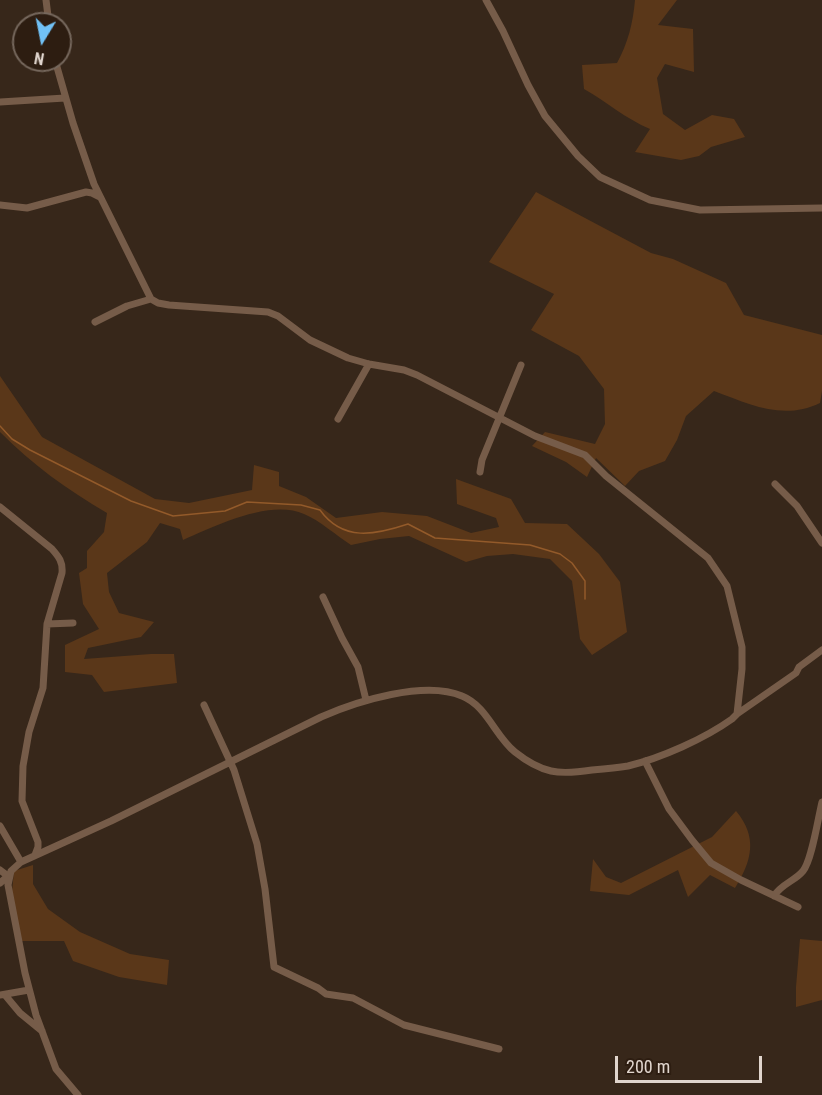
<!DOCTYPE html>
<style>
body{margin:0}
#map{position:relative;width:822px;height:1095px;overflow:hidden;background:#37271a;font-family:"Roboto Condensed",sans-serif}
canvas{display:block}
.north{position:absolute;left:12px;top:12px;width:60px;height:60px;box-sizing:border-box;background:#2d1d11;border:2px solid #75675c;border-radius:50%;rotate:190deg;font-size:16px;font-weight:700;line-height:24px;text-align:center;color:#e0d5cd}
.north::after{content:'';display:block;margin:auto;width:21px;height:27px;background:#71c1f5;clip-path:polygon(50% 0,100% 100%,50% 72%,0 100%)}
.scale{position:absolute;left:615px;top:1056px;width:147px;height:27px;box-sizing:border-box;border:3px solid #e0d5cd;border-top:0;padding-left:8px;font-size:18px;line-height:21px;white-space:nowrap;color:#e0d5cd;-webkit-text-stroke:4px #2d1d11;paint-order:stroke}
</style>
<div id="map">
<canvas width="822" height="1095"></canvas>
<div class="north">N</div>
<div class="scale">200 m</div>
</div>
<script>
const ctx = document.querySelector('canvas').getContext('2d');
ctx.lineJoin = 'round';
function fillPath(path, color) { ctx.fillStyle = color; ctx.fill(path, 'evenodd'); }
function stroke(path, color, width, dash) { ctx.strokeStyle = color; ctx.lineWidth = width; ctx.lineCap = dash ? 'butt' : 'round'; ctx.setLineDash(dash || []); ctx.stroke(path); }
const green = new Path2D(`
 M 635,0 L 677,0 L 658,25 L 693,29 L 694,72 L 665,64 L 657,78 L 663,114 L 685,130 L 712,115 L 734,119 L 745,137 L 711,147 L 699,156 L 681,160 L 635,152 L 650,129 C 626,119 607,102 584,89 L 582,65 L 617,63 C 628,43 633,23 635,0 Z
 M 536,192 L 651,253 L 673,259 L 726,283 L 744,315 L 822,335 L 822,391 L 820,403 C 783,421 749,404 714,391 L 686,416 L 677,440 L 665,461 L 639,471 L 625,486 L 596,458 L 587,477 L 566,462 L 532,446 L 545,432 L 595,444 L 605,424 L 604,389 L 579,356 L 531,330 L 554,294 L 489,262 Z
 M 0,376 L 42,437 L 155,499 L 189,503 L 252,490 L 254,465 L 279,472 L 279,486 L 306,497 L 336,518 L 382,512 L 427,516 L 471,533 L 499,527 L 496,518 L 457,504 L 456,479 L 511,499 L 525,523 L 567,524 L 599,554 L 620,582 L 627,632 L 592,655 L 580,639 L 572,581 L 550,559 L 513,554 L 487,556 L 466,562 L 409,536 L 380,539 L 351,545 C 337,536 319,520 304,514 C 270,499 215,526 183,540 L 180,529 L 160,523 L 147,542 L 107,573 L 109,592 L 119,613 L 154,622 L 141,637 L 88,648 L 84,659 L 151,654 L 174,654 L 177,683 L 104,692 L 92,675 L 65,672 L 65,645 L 99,629 L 83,604 L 79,573 L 87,568 L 87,551 L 104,532 L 107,513 C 66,489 33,465 0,432 Z
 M 736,811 C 758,837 752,861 735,888 L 710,875 L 688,897 L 678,870 L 629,895 L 590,891 L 593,859 L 606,877 L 621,883 L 712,837 Z
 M 33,865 L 33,884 L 48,909 L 80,932 L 130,954 L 169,960 L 167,985 L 119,977 L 73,961 L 64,941 L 19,941 L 11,902 L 14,871 Z
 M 800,939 L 822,941 L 822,1000 L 796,1007 L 796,987 Z`);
const stream = new Path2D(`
 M 0,426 L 12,439 L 30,450 L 131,501 L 173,516 L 225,511 L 247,502 L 301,505 L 320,510 C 343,542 375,535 408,524 L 435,538 L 530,545 L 560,554 L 572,563 L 585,581 L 585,599`);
const minor = new Path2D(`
 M 46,0 L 49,24
 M 486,0 L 503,31 L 528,85 L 545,116 L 578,156 L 600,177 L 650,200 L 700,210 L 822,208
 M 55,60 L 73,123 L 94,184 L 151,299 L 158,303 L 169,305 L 268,312 L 278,316 L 310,340 L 348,358 L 369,364 L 404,370 L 417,375 L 535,436 L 585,455 L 606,476 L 708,558 L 727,586 L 742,647 L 742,669 L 737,714 L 732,719 C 704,739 661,758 628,766 C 616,768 604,769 592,770 C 579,772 564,774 551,771 C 538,768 525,760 515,752 C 495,736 487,706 462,696 C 425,680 357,701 321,717 L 111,821 L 21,862 L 11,871 L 8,885 L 25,973 L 36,1015 L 56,1069 L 78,1095
 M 0,102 L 65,98
 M 0,205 L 27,208 L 86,192 L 92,193 L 100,197
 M 95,322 L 127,306 L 151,299
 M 338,419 L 369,364
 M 480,472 L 482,460 L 521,365
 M 775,484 L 797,506 L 822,543
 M 0,507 L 52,549 C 59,557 63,562 62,573 L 47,624 L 43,688 L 29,732 L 23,766 L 22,801 L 38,842 L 38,847 L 35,855
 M 323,597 L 342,638 L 358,667 L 366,700
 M 47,624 L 73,623
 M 204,705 L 234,770 L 257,844 L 265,889 L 274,967 L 318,988 L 326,994 L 353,998 L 404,1025 L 499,1049
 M 737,714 L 796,673 L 799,667 L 822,650
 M 645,761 L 669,809 L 692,840 L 711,863 L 741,880 L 798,907
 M 0,826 L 21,862
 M 0,870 L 8,876 L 0,883
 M 774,896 C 781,884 795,881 803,871 C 812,860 818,818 822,802
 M 0,995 L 29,990
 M 5,995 L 20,1013 L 42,1031`);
fillPath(green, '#5a3719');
stroke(stream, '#935a2a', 1.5);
stroke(minor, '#765c49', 7);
</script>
